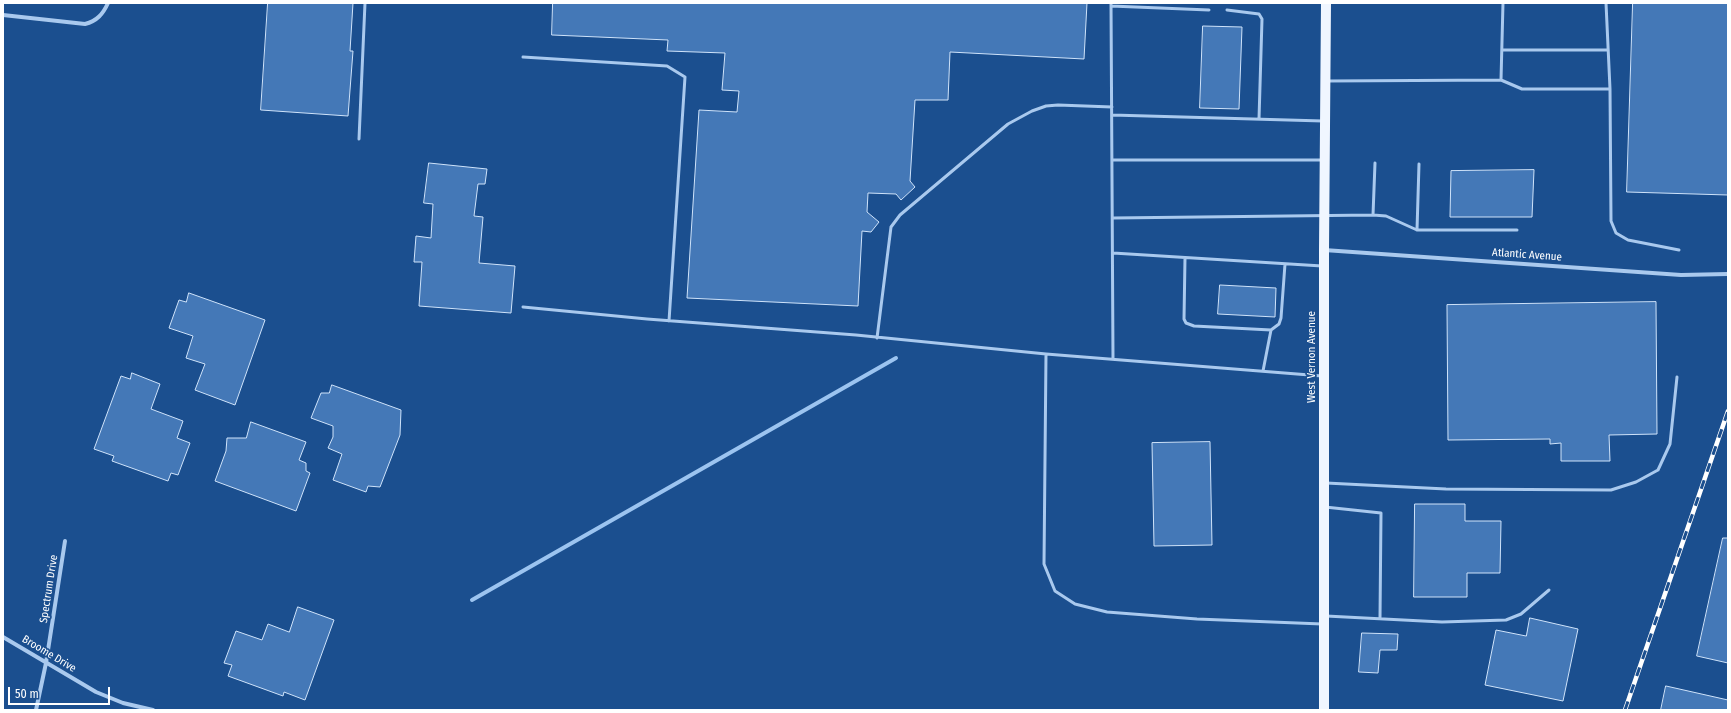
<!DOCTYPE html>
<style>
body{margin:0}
#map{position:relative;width:1731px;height:713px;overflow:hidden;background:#1b4f8f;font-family:"Fira Sans Condensed",sans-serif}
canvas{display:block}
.frame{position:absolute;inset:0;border:4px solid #fff;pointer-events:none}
.scale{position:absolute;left:8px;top:687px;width:102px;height:18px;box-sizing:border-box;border:2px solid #fff;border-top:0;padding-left:5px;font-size:12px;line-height:14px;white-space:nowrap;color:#fff;-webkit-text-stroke:3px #1b4f8f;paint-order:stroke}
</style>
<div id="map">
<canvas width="1731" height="713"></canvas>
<div class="frame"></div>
<div class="scale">50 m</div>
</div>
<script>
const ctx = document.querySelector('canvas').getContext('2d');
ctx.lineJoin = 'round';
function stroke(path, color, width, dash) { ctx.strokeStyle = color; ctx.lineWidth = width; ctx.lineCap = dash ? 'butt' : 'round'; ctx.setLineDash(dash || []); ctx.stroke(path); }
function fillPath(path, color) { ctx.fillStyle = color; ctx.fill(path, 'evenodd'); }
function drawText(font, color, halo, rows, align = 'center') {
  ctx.font = font + ' "Fira Sans Condensed",sans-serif'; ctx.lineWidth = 3.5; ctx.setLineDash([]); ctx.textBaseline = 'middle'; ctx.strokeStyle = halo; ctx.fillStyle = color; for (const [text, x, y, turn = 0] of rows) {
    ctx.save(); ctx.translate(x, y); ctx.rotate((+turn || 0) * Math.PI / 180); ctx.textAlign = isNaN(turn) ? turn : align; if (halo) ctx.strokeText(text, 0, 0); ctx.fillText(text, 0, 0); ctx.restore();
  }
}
const stream = new Path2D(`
 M 472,600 L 896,358`);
const building = new Path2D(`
 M 268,3 L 353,3 L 350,51 L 353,51 L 348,116 L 261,110 Z
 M 553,3 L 1087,3 L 1084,59 L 950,52 L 948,100 L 915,100 L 910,181 L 915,187 L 901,200 L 896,194 L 868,193 L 867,212 L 879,222 L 871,232 L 862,231 L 858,306 L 687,298 L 699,110 L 737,112 L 739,91 L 722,90 L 725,53 L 667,51 L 668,40 L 552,35 Z
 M 1633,3 L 1728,3 L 1728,195 L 1627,192 Z
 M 1203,26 L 1242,27 L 1239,109 L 1200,108 Z
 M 429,163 L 487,169 L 485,184 L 478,184 L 474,216 L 483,217 L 479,263 L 515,266 L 511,313 L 419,306 L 422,262 L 414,262 L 416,236 L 431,238 L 433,204 L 424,203 Z
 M 1534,170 L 1532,217 L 1450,217 L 1451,171 Z
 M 1220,285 L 1276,288 L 1275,317 L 1218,314 Z
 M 189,293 L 265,320 L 235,405 L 195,390 L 205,364 L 186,358 L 193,336 L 169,328 L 179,300 L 186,302 Z
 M 1656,302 L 1657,434 L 1609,435 L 1610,461 L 1561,461 L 1561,443 L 1550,444 L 1550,439 L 1448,440 L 1447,305 Z
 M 132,373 L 160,384 L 151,409 L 183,421 L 177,438 L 190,443 L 178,475 L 171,473 L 168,481 L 112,461 L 114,456 L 94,449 L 121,376 L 130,379 Z
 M 332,385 L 401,410 L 400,435 L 380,487 L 368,486 L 366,492 L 333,480 L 342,454 L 328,448 L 333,437 L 333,426 L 311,418 L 321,393 L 329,393 Z
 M 251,422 L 306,442 L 299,460 L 306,463 L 306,471 L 310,473 L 296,511 L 215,481 L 226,451 L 227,438 L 246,438 Z
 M 1210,442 L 1212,545 L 1154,546 L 1152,443 Z
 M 1415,504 L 1465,504 L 1465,521 L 1501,521 L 1500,573 L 1467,573 L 1467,597 L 1414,597 Z
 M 1723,538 L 1728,538 L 1728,663 L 1697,656 Z
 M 298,607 L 334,620 L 305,700 L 284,692 L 283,696 L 228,676 L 232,665 L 224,663 L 236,631 L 262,640 L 268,624 L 289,632 Z
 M 1530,618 L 1578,629 L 1563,701 L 1485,685 L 1496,630 L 1526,636 Z
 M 1362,633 L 1398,634 L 1397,650 L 1380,650 L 1378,673 L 1359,672 Z
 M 1666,686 L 1728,700 L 1728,710 L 1661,710 Z`);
const service = new Path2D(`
 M 1111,3 L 1113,359
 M 1111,6 L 1209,10
 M 1227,10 L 1259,14 L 1262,19 L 1259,119
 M 1502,50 L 1608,50
 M 523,57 L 667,66 L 685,77 L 669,321
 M 1501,80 L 1522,89 L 1610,89 L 1606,3
 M 1327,81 L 1501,80 L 1503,3
 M 1610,89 L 1611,221 L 1616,233 L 1628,240 L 1679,250
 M 1112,115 L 1323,121
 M 359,139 L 365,3
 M 1112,160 L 1323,160
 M 1373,215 L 1375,163
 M 1113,218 L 1373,215 L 1386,216 L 1417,230 L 1517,230
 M 1417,230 L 1419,164
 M 1113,253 L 1322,266
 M 1185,258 L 1184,319 L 1186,323 L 1194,326 L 1271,330 L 1263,371
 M 523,307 L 647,319 L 856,335 L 1046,354 L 1322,376
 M 1271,330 L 1279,324 L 1281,318 L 1285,264
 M 877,338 L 891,227 L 900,215 L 1008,124 L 1032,111 L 1046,106 L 1058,105 L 1112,107
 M 1046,354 L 1044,564 L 1055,591 L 1075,604 L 1107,612 L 1197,619 L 1322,624
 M 1326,483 L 1446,489 L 1611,490 L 1636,482 L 1658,470 L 1670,444 L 1677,377
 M 1325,507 L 1381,513 L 1380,618
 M 1326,616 L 1442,622 L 1506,620 L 1521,614 L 1549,590`);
const minor = new Path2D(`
 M 3,15 L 85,24 C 97,21 103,14 108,3
 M 1324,250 L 1681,275 L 1728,274
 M 3,637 L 96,692 L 123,703 L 153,710
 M 36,710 L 46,663 L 65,541`);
const primary = new Path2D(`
 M 1324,710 L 1324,250 L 1326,3`);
const rail = new Path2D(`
 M 1625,710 L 1728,411`);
const streetNames = [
 ["Atlantic Avenue",1527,255,4],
 ["West Vernon Avenue",1312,357,-90],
 ["Spectrum Drive",49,589,-81],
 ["Broome Drive",49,654,31]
];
stroke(stream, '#9cc4f0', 4);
fillPath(building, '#4478b7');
stroke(building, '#cfe3fa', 1);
stroke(service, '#a9c9ee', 3);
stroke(minor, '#a9c9ee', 4);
stroke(primary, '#f0f6ff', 10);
stroke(rail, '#fff', 4.5);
stroke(rail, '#1b4f8f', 3, [9]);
drawText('11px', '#fff', '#1b4f8f', streetNames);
</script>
